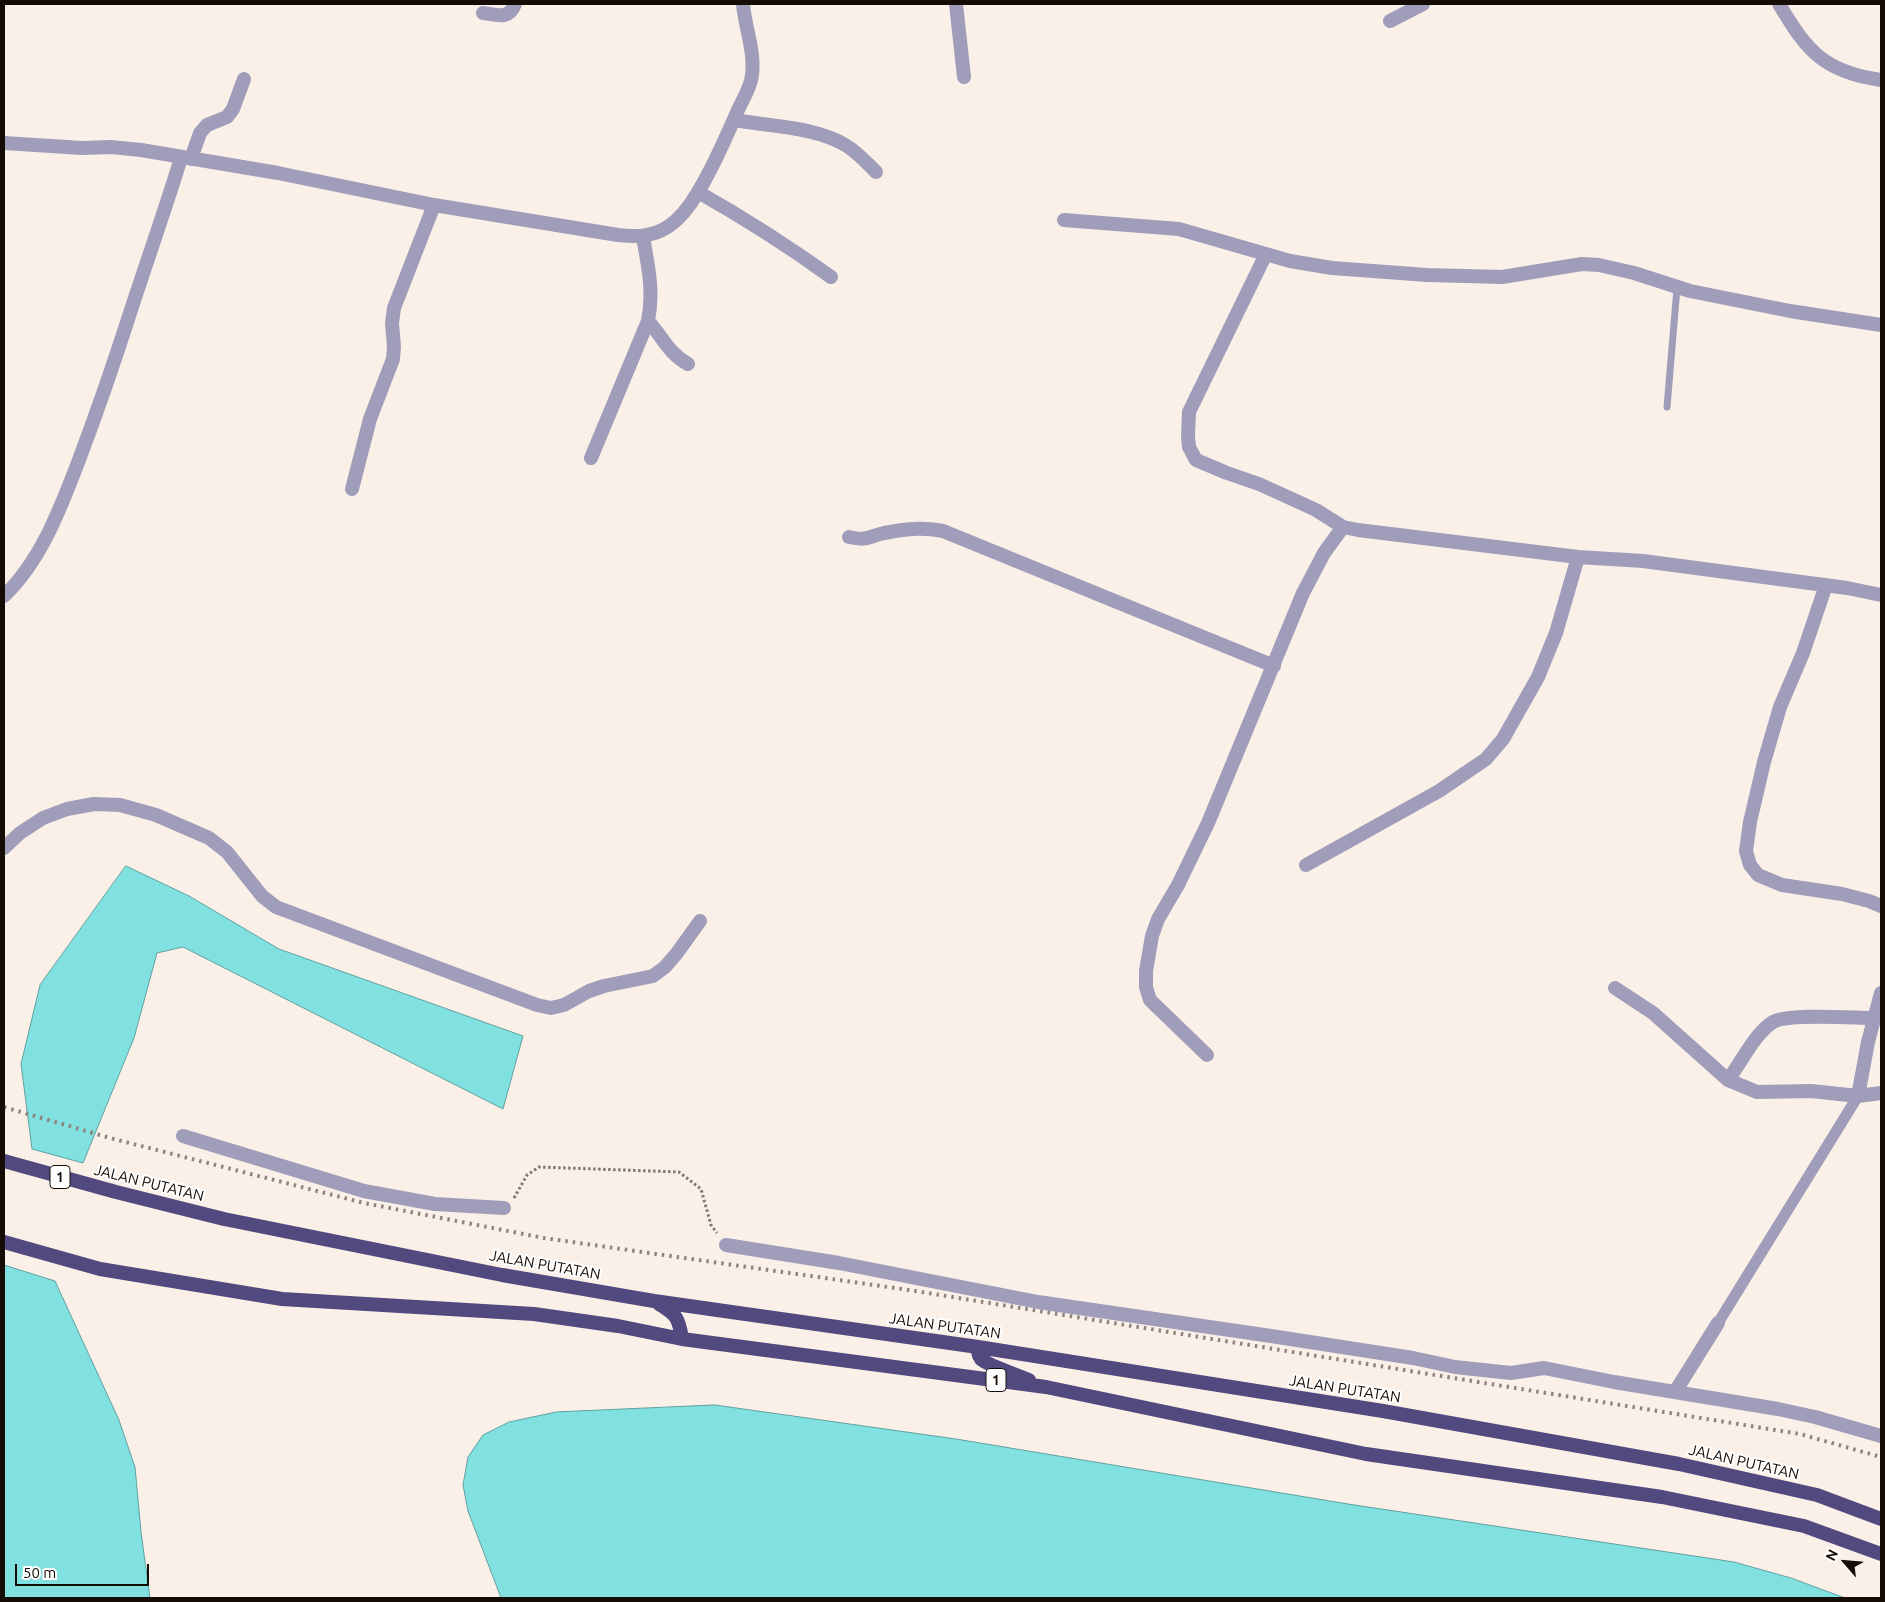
<!DOCTYPE html>
<style>
body{margin:0}
#map{position:relative;width:1885px;height:1602px;overflow:hidden;background:#fbf0e8;font-family:Ubuntu,sans-serif}
canvas{display:block}
.frame{position:absolute;inset:0;border:5px solid #150c06;pointer-events:none}
.north{position:absolute;left:1820px;top:1537px;width:50px;height:50px;-webkit-text-stroke:4px #fff;paint-order:stroke;rotate:297deg;font-size:14px;font-weight:700;line-height:20px;text-align:center;color:#150c06}
.north::after{content:'';display:block;margin:auto;width:18px;height:22px;background:#150c06;clip-path:polygon(50% 0,100% 100%,50% 72%,0 100%)}
.scale{position:absolute;left:15px;top:1564px;width:134px;height:22px;box-sizing:border-box;border:2px solid #150c06;border-top:0;padding-left:6px;font-size:15px;line-height:18px;white-space:nowrap;color:#150c06;-webkit-text-stroke:4px #fff;paint-order:stroke}
</style>
<div id="map">
<canvas width="1885" height="1602"></canvas>
<div class="frame"></div>
<div class="north">N</div>
<div class="scale">50 m</div>
</div>
<script>
const ctx = document.querySelector('canvas').getContext('2d');
ctx.lineJoin = 'round';
function fillPath(path, color) { ctx.fillStyle = color; ctx.fill(path, 'evenodd'); }
function stroke(path, color, width, dash) { ctx.strokeStyle = color; ctx.lineWidth = width; ctx.lineCap = dash ? 'butt' : 'round'; ctx.setLineDash(dash || []); ctx.stroke(path); }
function drawText(font, color, halo, rows, align = 'center') {
  ctx.font = font + ' Ubuntu,sans-serif'; ctx.lineWidth = 4; ctx.setLineDash([]); ctx.textBaseline = 'middle'; ctx.strokeStyle = halo; ctx.fillStyle = color; for (const [text, x, y, turn = 0] of rows) {
    ctx.save(); ctx.translate(x, y); ctx.rotate((+turn || 0) * Math.PI / 180); ctx.textAlign = isNaN(turn) ? turn : align; if (halo) ctx.strokeText(text, 0, 0); ctx.fillText(text, 0, 0); ctx.restore();
  }
}
const water = new Path2D(`
 M 126,866 L 189,896 L 279,949 L 523,1036 L 503,1109 L 183,947 L 157,953 L 134,1038 L 83,1163 L 32,1149 L 21,1064 L 40,985 Z
 M 4,1265 L 55,1281 L 119,1420 L 135,1467 L 141,1532 L 150,1598 L 4,1598 Z
 M 715,1405 L 956,1439 L 1348,1504 L 1734,1562 L 1791,1578 L 1845,1598 L 501,1598 L 468,1511 L 463,1485 L 468,1457 L 483,1435 L 509,1422 L 556,1412 Z`);
const path = new Path2D(`
 M 514,1198 L 527,1175 L 539,1167 L 679,1172 L 701,1189 L 711,1225 L 717,1233`);
const service = new Path2D(`
 M 1667,407 L 1677,288`);
const pedestrian = new Path2D(`
 M 1718,1323 L 1858,1096`);
const minor = new Path2D(`
 M 956,4 L 964,77
 M 483,13 C 497,15 509,20 515,4
 M 1390,21 L 1423,4
 M 734,120 C 768,126 818,127 847,146 C 858,153 867,163 876,172
 M 4,143 L 82,148 L 111,147 L 141,150 L 278,173 L 434,205 L 618,235 C 636,237 653,237 669,226 C 681,218 691,204 698,192 C 714,166 726,137 738,110 C 743,99 751,87 752,75 C 755,50 745,28 743,4
 M 191,159 L 200,133 L 207,125 L 227,117 L 233,109 L 244,79
 M 698,192 C 744,218 788,246 831,277
 M 1064,220 L 1179,229 L 1290,261 L 1332,268 L 1427,275 L 1502,277 L 1582,264 L 1599,265 L 1634,273 L 1690,291 L 1790,311 L 1881,325
 M 643,237 C 648,265 654,292 648,321 C 663,337 668,353 688,364
 M 1266,254 L 1189,412 L 1188,436 L 1189,447 L 1196,460 L 1227,473 L 1259,484 L 1292,499 L 1316,510 L 1343,527 L 1358,530 L 1578,557 L 1643,561 L 1847,588 L 1881,595
 M 591,458 L 648,321
 M 352,489 L 370,419 L 393,359 L 394,347 L 392,323 L 394,308 L 434,205
 M 849,537 C 869,541 867,537 884,533 C 905,529 921,527 943,531 L 1274,666
 M 1826,585 L 1803,653 L 1780,707 L 1764,762 L 1750,822 L 1746,851 L 1750,865 L 1758,875 L 1782,885 L 1842,894 L 1869,901 L 1881,906
 M 4,596 C 41,561 61,507 79,460 C 97,412 114,363 130,313 C 147,261 165,210 181,158
 M 4,848 L 20,833 L 43,818 L 67,809 L 94,804 L 120,805 L 156,815 L 209,838 L 227,852 L 262,896 L 276,907 L 537,1005 L 551,1008 L 564,1005 L 589,991 L 604,986 L 653,976 L 665,967 L 677,953 L 700,921
 M 1306,865 L 1439,791 L 1486,759 L 1503,739 L 1538,677 L 1556,633 L 1578,557
 M 1615,988 L 1653,1013 L 1728,1080 L 1757,1092 L 1811,1091 L 1858,1096 L 1881,1093
 M 1207,1055 L 1150,1000 L 1146,987 L 1146,971 L 1152,936 L 1158,919 L 1178,885 L 1208,823 L 1303,593 L 1324,553 L 1343,527
 M 1728,1080 C 1741,1063 1755,1033 1773,1022 C 1788,1013 1854,1018 1874,1018
 M 1858,1096 L 1868,1042 L 1881,993
 M 183,1136 L 364,1191 L 435,1204 L 504,1208
 M 726,1245 L 839,1263 L 1038,1302 L 1271,1336 L 1413,1358 L 1455,1367 L 1511,1373 L 1544,1368 L 1614,1382 L 1778,1409 L 1815,1417 L 1881,1436
 M 1675,1392 L 1718,1323`);
const tertiary = new Path2D(`
 M 1779,4 C 1807,51 1824,72 1881,80`);
const trunk = new Path2D(`
 M 4,1161 L 116,1192 L 224,1219 L 502,1275 L 654,1301 L 978,1347 L 1383,1411 L 1679,1464 L 1817,1495 L 1881,1519
 M 4,1242 L 100,1269 L 282,1299 L 534,1314 L 618,1326 L 682,1339 L 1046,1387 L 1366,1454 L 1662,1497 L 1804,1526 L 1881,1554
 M 659,1304 C 676,1314 679,1318 682,1339
 M 978,1347 C 978,1352 978,1355 981,1359 C 989,1366 1018,1375 1029,1380`);
const rail = new Path2D(`
 M 4,1107 L 110,1138 L 364,1203 L 544,1238 L 909,1290 L 1800,1434 L 1881,1457`);
const shields = [
 [60,1177,20],
 [996,1380,20]
];
const shieldNames = [
 ["1",60,1177],
 ["1",996,1380]
];
const streetNames = [
 ["JALAN PUTATAN",149,1183,14],
 ["JALAN PUTATAN",545,1265,10],
 ["JALAN PUTATAN",945,1326,8],
 ["JALAN PUTATAN",1345,1389,9],
 ["JALAN PUTATAN",1744,1462,13]
];
fillPath(water, '#81e0e0');
stroke(water, '#61a09f', 1);
stroke(path, '#827871', 3, [2.5, 2.5]);
stroke(service, '#a09dba', 7);
stroke(pedestrian, '#a09dba', 11);
stroke(minor, '#a09dba', 14);
stroke(tertiary, '#a09dba', 14);
stroke(trunk, '#524a7e', 14);
stroke(rail, '#8e847d', 4, [2.5, 5]);
for (const [x, y, w] of shields) { const box = new Path2D(); box.roundRect(x - w / 2, y - 11.5, w, 23, 4); ctx.fillStyle = '#fff'; ctx.fill(box); stroke(box, '#150c06', 1); }
drawText('bold 14px', '#150c06', null, shieldNames);
drawText('15px', '#150c06', '#fff', streetNames);
</script>
